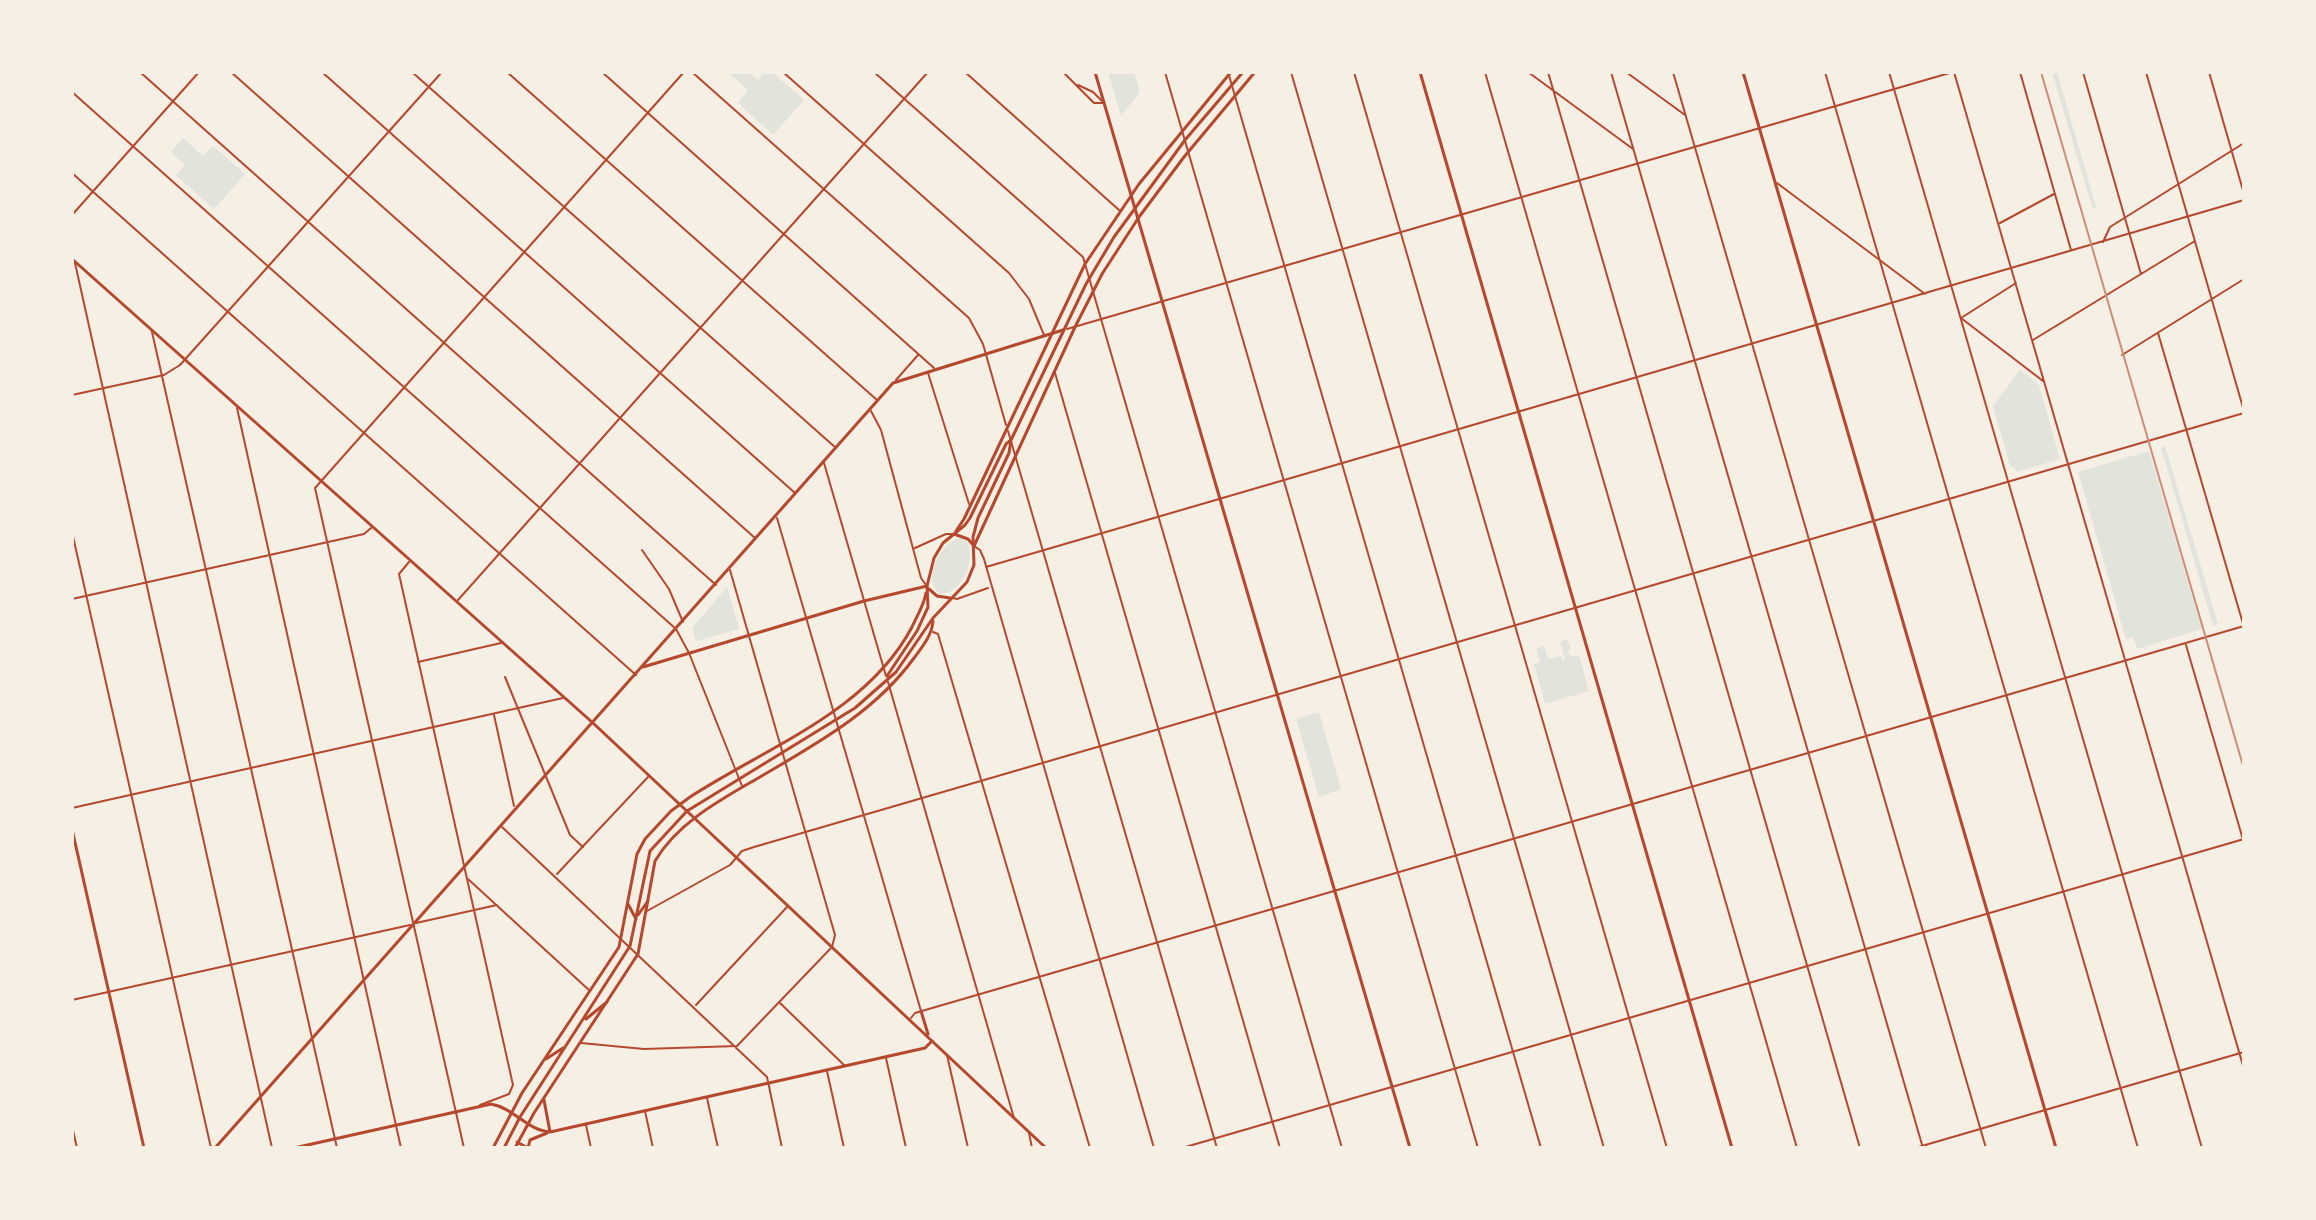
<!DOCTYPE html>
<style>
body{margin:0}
#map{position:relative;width:2316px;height:1220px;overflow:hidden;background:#f6efe4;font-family:Karla,sans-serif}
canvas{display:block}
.frame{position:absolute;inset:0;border:74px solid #f6efe4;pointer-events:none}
</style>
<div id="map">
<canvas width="2316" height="1220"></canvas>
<div class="frame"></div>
</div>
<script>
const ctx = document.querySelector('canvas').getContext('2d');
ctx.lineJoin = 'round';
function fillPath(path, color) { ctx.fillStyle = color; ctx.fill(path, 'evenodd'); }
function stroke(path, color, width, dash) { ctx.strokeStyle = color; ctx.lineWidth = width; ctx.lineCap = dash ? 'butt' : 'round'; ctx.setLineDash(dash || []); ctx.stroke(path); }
const green = new Path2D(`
 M 732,72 L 749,72 L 758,80 L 764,72 L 772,72 L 804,100 L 773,135 L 738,103 L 748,90 L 730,74 Z
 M 1108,72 L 1134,72 L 1140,92 L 1121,116 Z
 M 2052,72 L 2057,72 L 2097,210 L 2092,207 Z
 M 183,138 L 203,156 L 213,146 L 245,174 L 214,209 L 176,175 L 185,165 L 171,152 Z
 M 2020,370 L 2039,385 L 2060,459 L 2017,472 L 2015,468 L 2010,466 L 1993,406 Z
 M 2165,446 L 2218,624 L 2213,626 L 2161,447 Z
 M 2149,451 L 2202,629 L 2137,649 L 2133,637 L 2126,639 L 2078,472 Z
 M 961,538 L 967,541 C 976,561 963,594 939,594 L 932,583 C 932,564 941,543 961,538 Z
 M 727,587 L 739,629 L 696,641 L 692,628 Z
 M 1567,639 L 1571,649 L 1568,650 L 1570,657 L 1579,655 L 1589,691 L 1545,704 L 1534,664 L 1540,662 L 1536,649 L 1544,646 L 1548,659 L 1561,656 L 1563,660 L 1565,659 L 1560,642 Z
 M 1319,712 L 1341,789 L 1319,797 L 1296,719 Z`);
const minor = new Path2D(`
 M 140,72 L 716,585
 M 231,72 L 755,538
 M 322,72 L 795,493
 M 412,72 L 836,448
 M 507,72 L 877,400
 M 602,72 L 934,368
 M 692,72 L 969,318 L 983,344 L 1006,425
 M 783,72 L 1009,273 L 1029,299 L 1044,335
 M 874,72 L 1083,257 L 1342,1148
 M 965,72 L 1119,210
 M 1063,72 L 1094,103 L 1104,103
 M 1165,72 L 1478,1148
 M 1228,72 L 1541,1148
 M 1291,72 L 1604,1148
 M 1354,72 L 1667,1148
 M 1485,72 L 1797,1148
 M 1528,72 L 1633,149
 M 1548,72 L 1860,1148
 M 1611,72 L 1923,1148
 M 1626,72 L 1685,115
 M 1673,72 L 1986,1148
 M 1825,72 L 2138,1148
 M 1889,72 L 2202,1148
 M 1954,72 L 2244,1069
 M 2020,72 L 2071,250
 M 2083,72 L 2141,274
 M 2146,72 L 2244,411
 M 2209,72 L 2244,194
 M 1078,85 L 1093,92 L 1102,101
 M 72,92 L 676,629 L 689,653 L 742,786
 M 72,173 L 636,675
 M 1777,183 L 1925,294
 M 72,215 L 199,72
 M 2000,223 L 2054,194
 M 2103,242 L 2110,227 L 2244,143
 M 75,263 L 272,1148
 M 2016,283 L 1961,318 L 2043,381
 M 1067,329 L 1953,72
 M 152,332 L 337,1148
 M 2158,333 L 2244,627
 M 2033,340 L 2195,241
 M 2122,355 L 2244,279
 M 928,373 L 969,504
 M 1055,373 L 1280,1148
 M 896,380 L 918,355
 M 72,395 L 164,375 L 180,365 L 442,72
 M 237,408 L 401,1148
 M 871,411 L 881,430 L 921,578 L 926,585
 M 1008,431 L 1217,1148
 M 824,463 L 886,676
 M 777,518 L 921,1011
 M 72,532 L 211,1148
 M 974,546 L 980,550 L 984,559 L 1154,1148
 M 915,548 L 946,534 L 953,534
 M 642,550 L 669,589 L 683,622
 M 409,562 L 399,574 L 513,1085 L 509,1094 L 480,1105
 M 986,567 L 2244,200
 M 953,598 L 957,599 L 988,588
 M 72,599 L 364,534 L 371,528
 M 458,600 L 928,72
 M 933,632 L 938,634 L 1090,1148
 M 2186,645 L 2244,843
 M 418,662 L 501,643
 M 505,677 L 570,835 L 583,847
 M 888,682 L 1014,1118
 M 494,715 L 514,806
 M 72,808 L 563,698
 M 502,827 L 767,1077 L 782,1148
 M 557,874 L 648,777
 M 468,879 L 590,991
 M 647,911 L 730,865 L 742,851 L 754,847 L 2244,413
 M 416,923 L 497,905
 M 72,1000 L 410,925
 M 780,1003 L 844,1065
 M 696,1005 L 787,907
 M 911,1018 L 915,1013 L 2244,626
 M 581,1043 L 644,1049 L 737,1046 L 832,947 L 835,935 L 730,570
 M 947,1055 L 968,1148
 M 886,1058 L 906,1148
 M 827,1071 L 844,1148
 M 707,1098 L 718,1148
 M 645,1111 L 653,1148
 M 586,1125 L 591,1148
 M 72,1126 L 77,1148
 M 1029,1133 L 1032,1148
 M 464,1148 L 315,488 L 684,72
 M 1182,1148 L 2244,839
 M 1915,1148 L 2244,1052`);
const tertiary = new Path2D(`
 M 956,531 L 964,519 L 1085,264 L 1139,184 L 1231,72
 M 974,546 L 1075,327 L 1102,274 L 1139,217 L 1184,157 L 1255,72
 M 544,1100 L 550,1132
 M 517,1142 L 528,1148 L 530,1140 L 547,1133
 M 294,1148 L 491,1104 C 514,1108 528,1131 550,1132 L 925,1048 L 932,1041
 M 493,1148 L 522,1093 L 619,947 L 637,854 L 645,839 L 671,811 L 690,797 C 767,747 867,712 912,627 C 917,616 924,605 926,593
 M 515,1148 L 534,1113 L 638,954 L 655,861 C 678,822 722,799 760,777 C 816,744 875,712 914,658 C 923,646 932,635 933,621`);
const secondary = new Path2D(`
 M 1095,72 L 1410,1148
 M 1420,72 L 1732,1148
 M 1743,72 L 2056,1148
 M 643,667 L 864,601 L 927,586
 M 72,829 L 144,1148
 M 215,1148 L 893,383 L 1063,330`);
const primary = new Path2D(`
 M 72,259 L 593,723 L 1046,1148
 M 954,534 L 968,539 L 974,546
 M 929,589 L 937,596 L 950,598
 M 887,676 L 917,631 L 928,607 L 927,586 L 934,558 L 943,543 L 965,525 L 970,518 L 1006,444 L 1011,440 L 1086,284 L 1114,237 L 1185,140 L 1243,72
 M 628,904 L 636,919
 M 638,915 L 648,901
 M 921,1011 L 928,1034
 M 586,1019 L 607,1002
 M 546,1059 L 563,1048
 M 504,1148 L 520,1117 L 630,946 L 650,851 L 687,811 L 855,708 L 896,672 L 933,618 L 967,582 L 974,565 L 973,537 L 978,518 L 1009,453 L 1011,440`);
const rail = new Path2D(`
 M 2041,72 L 2244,769`);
fillPath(green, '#e2e4dc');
stroke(minor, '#b5482f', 2);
stroke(tertiary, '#b5482f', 3);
stroke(secondary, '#b5482f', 3);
stroke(primary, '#b5482f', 3);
stroke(rail, '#cf8b77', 2);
</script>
